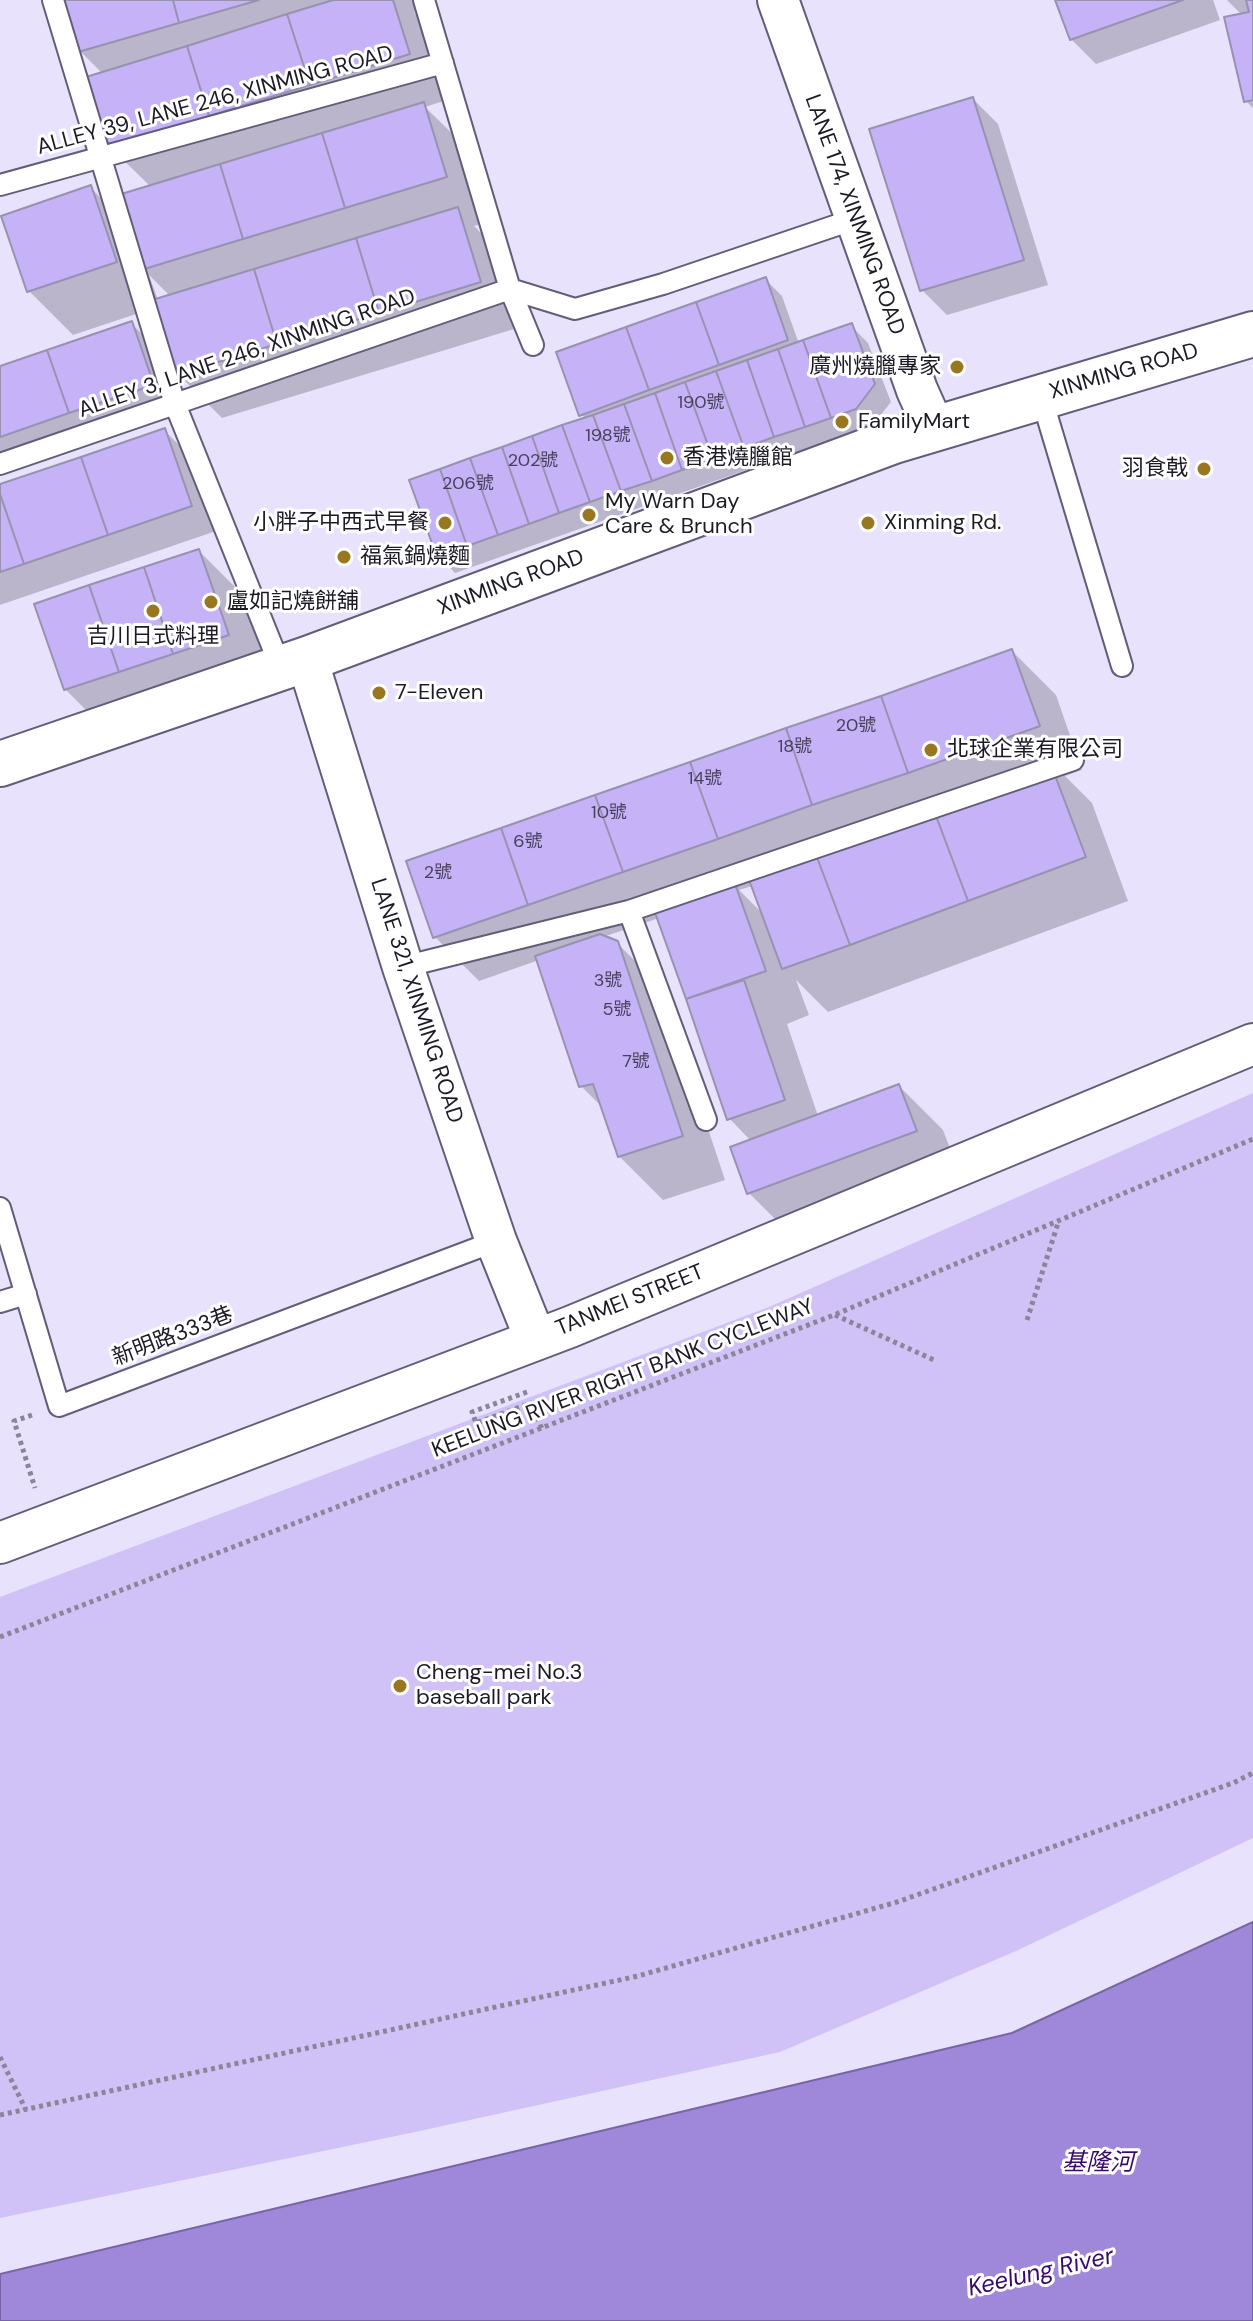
<!DOCTYPE html>
<meta charset="utf-8">
<style>
body{margin:0}
canvas{display:block;background:#e8e2fc}
</style>
<canvas width="1253" height="2321"></canvas>
<script>
const ctx = document.querySelector('canvas').getContext('2d');
ctx.lineJoin = 'round';
function fillPath(path, color) { ctx.fillStyle = color; ctx.fill(path, 'evenodd'); }
function stroke(path, color, width, dash) { ctx.strokeStyle = color; ctx.lineWidth = width; ctx.lineCap = dash ? 'butt' : 'round'; ctx.setLineDash(dash || []); ctx.stroke(path); }
function drawText(font, color, halo, rows, align = 'center') {
  ctx.font = font + ' "DM Sans","Noto Sans TC",sans-serif'; ctx.lineWidth = 6; ctx.setLineDash([]); ctx.textBaseline = 'middle'; ctx.strokeStyle = halo; ctx.fillStyle = color; for (const [text, x, y, turn = 0] of rows) {
    ctx.save(); ctx.translate(x, y); ctx.rotate((+turn || 0) * Math.PI / 180); ctx.textAlign = isNaN(turn) ? turn : align; if (halo) ctx.strokeText(text, 0, 0); ctx.fillText(text, 0, 0); ctx.restore();
  }
}
const green = new Path2D(`
 M 1253,1093 L 1253,1838 L 1016,1951 L 780,2052 L 415,2132 L 0,2218 L 0,1597 L 769,1307 Z`);
const water = new Path2D(`
 M 1253,1922 L 1253,2321 L 0,2321 L 0,2274 L 1012,2033 Z`);
const shadow = new Path2D(`
 M 65,0 L 422,0 L 424,9 L 414,12 L 431,29 L 453,98 L 425,107 L 467,148 L 490,221 L 474,226 L 502,254 L 524,326 L 222,418 L 178,374 L 157,307 L 73,335 L 29,291 L 90,187 L 130,228 L 151,187 L 110,147 L 103,74 L 80,51 ZM 149,275 L 170,296 L 158,300 Z
 M 1057,0 L 1213,0 L 1220,20 L 1096,64 L 1071,39 Z
 M 1227,0 L 1253,0 L 1253,108 L 1246,101 L 1242,15 Z
 M 973,99 L 998,124 L 1048,285 L 947,315 L 922,290 L 872,130 Z
 M 765,279 L 782,296 L 799,344 L 851,326 L 868,343 L 891,402 L 873,425 L 455,573 L 439,556 L 586,419 L 581,414 Z
 M 131,323 L 148,340 L 169,401 L 0,459 L 0,368 Z
 M 164,430 L 189,455 L 216,531 L 0,605 L 0,487 Z
 M 199,551 L 243,595 L 271,679 L 109,733 L 65,689 Z
 M 1012,651 L 1056,695 L 1082,770 L 1065,776 L 1092,803 L 1128,901 L 828,1012 L 796,980 L 809,1015 L 787,1024 L 818,1116 L 899,1086 L 943,1130 L 960,1175 L 793,1237 L 749,1193 L 751,1141 L 729,1118 L 659,918 L 603,937 L 617,943 L 661,987 L 725,1180 L 663,1200 L 619,1156 L 603,1108 L 581,1086 L 539,960 L 479,981 L 435,937 ZM 752,886 L 764,915 L 739,890 Z`);
const building = new Path2D(`
 M 63,0 L 173,0 L 179,23 L 78,52 Z
 M 173,0 L 259,0 L 179,23 Z
 M 333,0 L 393,0 L 410,54 L 310,85 L 287,14 Z
 M 1055,0 L 1183,0 L 1070,40 Z
 M 1246,0 L 1253,0 L 1253,100 L 1244,102 L 1224,17 L 1249,12 Z
 M 287,14 L 310,85 L 209,116 L 187,46 Z
 M 187,46 L 209,116 L 109,148 L 86,77 Z
 M 973,97 L 1024,260 L 920,291 L 869,129 Z
 M 424,102 L 447,177 L 345,208 L 322,133 Z
 M 322,133 L 345,208 L 243,239 L 220,164 Z
 M 220,164 L 243,239 L 141,270 L 118,195 Z
 M 91,185 L 117,262 L 27,292 L 1,216 Z
 M 458,207 L 481,282 L 379,313 L 356,238 Z
 M 356,238 L 379,313 L 277,344 L 254,269 Z
 M 254,269 L 277,344 L 176,375 L 152,300 Z
 M 766,277 L 788,340 L 719,365 L 696,302 Z
 M 696,302 L 719,365 L 649,390 L 626,327 Z
 M 132,321 L 154,385 L 69,413 L 47,350 Z
 M 852,323 L 875,384 L 856,409 L 831,418 L 803,340 Z
 M 626,327 L 649,390 L 579,416 L 556,352 Z
 M 803,340 L 831,418 L 805,427 L 778,349 Z
 M 778,349 L 805,427 L 774,437 L 747,360 Z
 M 47,350 L 69,413 L 0,437 L 0,366 Z
 M 747,360 L 774,437 L 744,448 L 716,371 Z
 M 716,371 L 744,448 L 713,459 L 685,382 Z
 M 685,382 L 713,459 L 682,470 L 655,393 Z
 M 655,393 L 682,470 L 652,481 L 624,404 Z
 M 624,404 L 652,481 L 621,491 L 593,415 Z
 M 593,415 L 621,491 L 590,502 L 562,425 Z
 M 562,425 L 590,502 L 559,513 L 532,436 Z
 M 165,428 L 192,506 L 108,535 L 81,457 Z
 M 532,436 L 559,513 L 529,524 L 502,447 Z
 M 502,447 L 529,524 L 498,535 L 470,458 Z
 M 81,457 L 108,535 L 24,564 L 0,494 L 0,484 Z
 M 470,458 L 498,535 L 467,546 L 440,469 Z
 M 440,469 L 467,546 L 437,557 L 409,480 Z
 M 0,494 L 24,564 L 0,572 Z
 M 199,549 L 229,635 L 173,654 L 144,567 Z
 M 144,567 L 173,654 L 119,672 L 89,585 Z
 M 89,585 L 119,672 L 64,690 L 34,604 Z
 M 1012,649 L 1040,726 L 908,773 L 881,696 Z
 M 881,696 L 908,773 L 812,805 L 786,728 Z
 M 786,728 L 812,805 L 718,839 L 690,762 Z
 M 1048,757 L 1086,857 L 968,901 L 930,800 Z
 M 690,762 L 718,839 L 623,872 L 595,795 Z
 M 595,795 L 623,872 L 528,905 L 501,828 Z
 M 930,800 L 968,901 L 850,945 L 812,844 Z
 M 501,828 L 528,905 L 433,938 L 406,861 Z
 M 812,844 L 850,945 L 782,969 L 745,869 Z
 M 734,881 L 766,971 L 686,999 L 654,910 Z
 M 600,934 L 618,941 L 683,1136 L 618,1157 L 593,1084 L 579,1087 L 535,956 Z
 M 744,980 L 785,1100 L 727,1120 L 686,999 Z
 M 899,1084 L 917,1131 L 747,1194 L 730,1147 Z`);
const path = new Path2D(`
 M 835,1315 L 934,1360
 M 1027,1320 L 1059,1220
 M 527,1392 L 472,1412 L 476,1423 L 531,1403 L 542,1429
 M 32,1415 L 14,1421 L 35,1488
 M 0,1637 L 834,1315 L 1253,1139
 M 0,2057 L 26,2110
 M 0,2115 L 638,1976 L 897,1902 L 1233,1783 L 1253,1773`);
const lane = new Path2D(`
 M 53,0 L 175,404 L 281,668
 M 424,0 L 510,289 L 533,345
 M 0,185 L 443,63
 M 510,289 L 575,309 L 663,284 L 855,219
 M 1041,396 L 1122,666
 M 0,464 L 510,289
 M 629,911 L 706,1120
 M 403,967 L 629,911 L 1073,760
 M 0,1208 L 59,1406 L 496,1241
 M 0,1302 L 26,1294`);
const street = new Path2D(`
 M 778,0 L 917,390 L 934,428
 M 307,659 L 403,967 L 496,1241 L 535,1338
 M 0,1543 L 570,1327 L 1253,1044`);
const secondary = new Path2D(`
 M 0,764 L 307,659 L 894,441 L 1253,334`);
const markers = [
 [957,367,8,"#987720"],
 [842,422,8,"#987720"],
 [667,458,8,"#987720"],
 [1204,469,8,"#987720"],
 [589,515,8,"#987720"],
 [445,523,8,"#987720"],
 [868,523,8,"#987720"],
 [344,557,8,"#987720"],
 [211,602,8,"#987720"],
 [153,611,8,"#987720"],
 [379,693,8,"#987720"],
 [931,750,8,"#987720"],
 [400,1686,8,"#987720"]
];
const numberNames = [
 ["190號",701,403],
 ["198號",608,436],
 ["202號",533,461],
 ["206號",468,484],
 ["20號",856,726],
 ["18號",795,747],
 ["14號",705,779],
 ["10號",609,813],
 ["6號",528,842],
 ["2號",438,873],
 ["3號",608,981],
 ["5號",617,1010],
 ["7號",636,1062]
];
const streetNames = [
 ["ALLEY 39, LANE 246, XINMING ROAD",215,101,-15],
 ["LANE 174, XINMING ROAD",854,215,70],
 ["ALLEY 3, LANE 246, XINMING ROAD",247,354,-19],
 ["XINMING ROAD",1124,372,-16],
 ["XINMING ROAD",511,583,-20],
 ["LANE 321, XINMING ROAD",416,1001,72],
 ["TANMEI STREET",630,1301,-22],
 ["新明路333巷",173,1337,-21],
 ["KEELUNG RIVER RIGHT BANK CYCLEWAY",623,1379,-21]
];
const poiNames = [
 ["廣州燒臘專家",941,367,"right"],
 ["FamilyMart",858,422],
 ["香港燒臘館",683,458],
 ["羽食戟",1188,469,"right"],
 ["My Warn Day",605,502],
 ["Care & Brunch",605,527],
 ["小胖子中西式早餐",429,523,"right"],
 ["Xinming Rd.",884,523],
 ["福氣鍋燒麵",360,557],
 ["盧如記燒餅舖",227,602],
 ["吉川日式料理",153,637,"center"],
 ["7-Eleven",395,693],
 ["北球企業有限公司",947,750],
 ["Cheng-mei No.3",416,1673],
 ["baseball park",416,1698]
];
const waterNames = [
 ["基隆河",1098,2164],
 ["Keelung River",1041,2273,-13]
];
fillPath(green, '#d0c2f6');
fillPath(water, '#9f87da');
stroke(water, '#7866a4', 2);
fillPath(shadow, '#0003');
fillPath(building, '#c5b2f7');
stroke(building, '#9891af', 2);
stroke(lane, '#645d79', 24);
stroke(street, '#645d79', 44);
stroke(secondary, '#645d79', 48);
stroke(path, '#8a8598', 5, [4, 4]);
stroke(lane, '#fff', 20);
stroke(street, '#fff', 40);
stroke(secondary, '#fff', 44);
for (const [x, y, r, color] of markers) { const dot = new Path2D(); dot.arc(x, y, r, 0, 2 * Math.PI); ctx.fillStyle = color; ctx.fill(dot); stroke(dot, '#fff', 3); }
drawText('18px', '#47405a', null, numberNames);
drawText('22px', '#1d1a25', '#fff', streetNames);
drawText('22px', '#1d1a25', '#fff', poiNames, 'left');
drawText('italic 24px', '#39096e', '#fff', waterNames);
</script>
